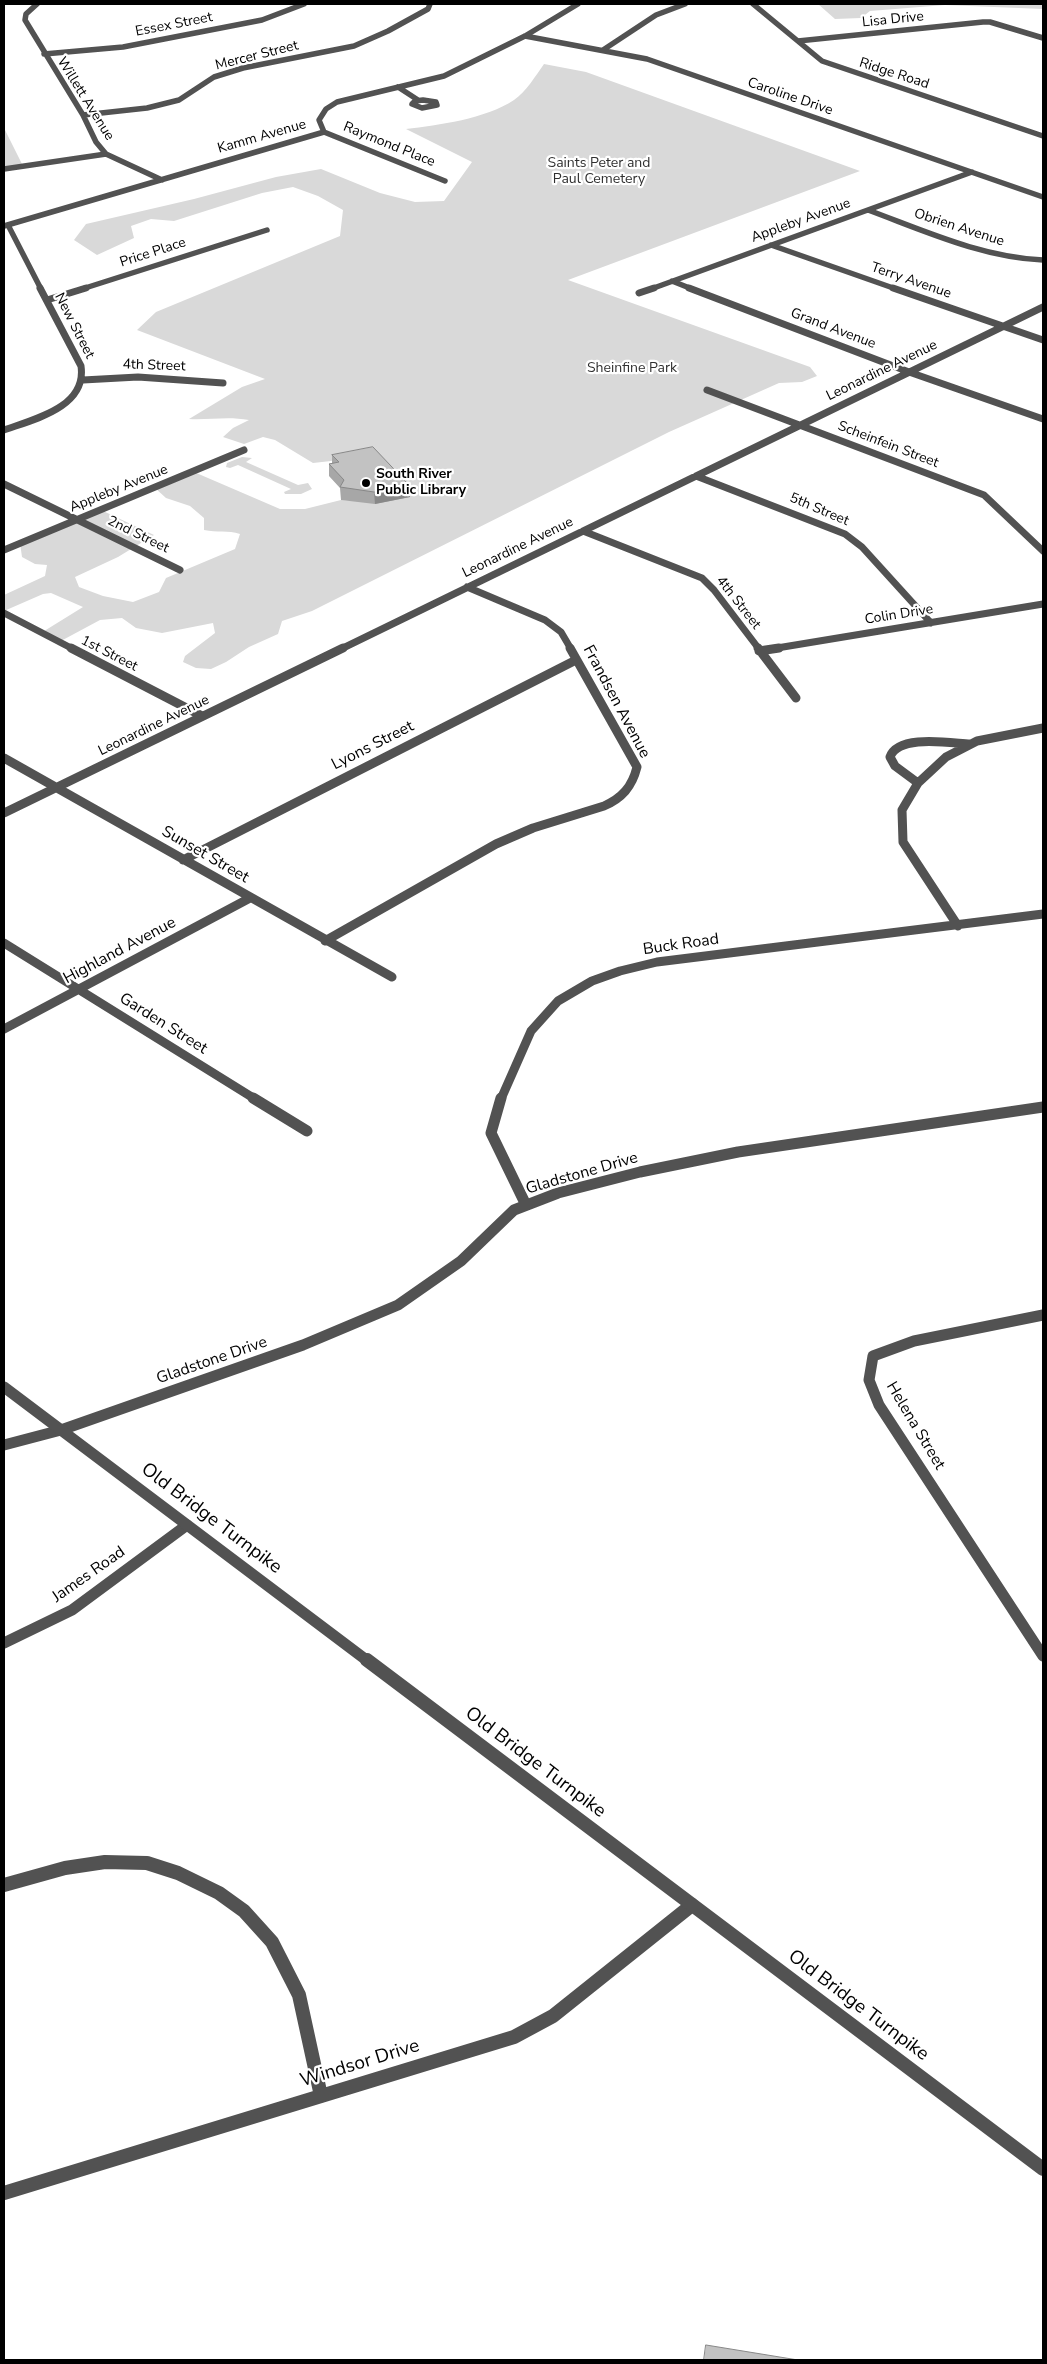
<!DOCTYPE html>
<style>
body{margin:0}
#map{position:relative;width:1047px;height:2364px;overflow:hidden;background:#fff;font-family:"Nunito Sans",sans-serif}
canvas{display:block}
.frame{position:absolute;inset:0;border:5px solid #000;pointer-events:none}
</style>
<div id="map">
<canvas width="1047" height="2364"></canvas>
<div class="frame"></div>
</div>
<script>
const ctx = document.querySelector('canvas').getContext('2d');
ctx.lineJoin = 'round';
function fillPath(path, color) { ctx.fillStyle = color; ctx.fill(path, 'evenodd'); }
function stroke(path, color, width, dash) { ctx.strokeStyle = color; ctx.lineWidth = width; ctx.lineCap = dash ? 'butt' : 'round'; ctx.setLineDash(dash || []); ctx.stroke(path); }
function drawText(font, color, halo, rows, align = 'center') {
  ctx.font = font + ' "Nunito Sans",sans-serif'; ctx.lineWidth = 4.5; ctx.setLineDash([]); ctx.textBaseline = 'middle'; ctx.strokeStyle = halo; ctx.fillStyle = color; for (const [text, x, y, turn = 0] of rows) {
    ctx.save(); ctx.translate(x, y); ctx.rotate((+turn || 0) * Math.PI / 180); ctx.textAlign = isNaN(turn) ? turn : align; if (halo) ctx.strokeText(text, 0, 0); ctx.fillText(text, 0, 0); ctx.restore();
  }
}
const green = new Path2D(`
 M 818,4 L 1043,4 L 1043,9 L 945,5 L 870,11 L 861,18 L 835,19 Z
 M 544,64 L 586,72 L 860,171 L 568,280 L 810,367 L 817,376 L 802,382 L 779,383 L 669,432 L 312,611 L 282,621 L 278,634 L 249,647 L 226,662 L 211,669 L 196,668 L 183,662 L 185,656 L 215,633 L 213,623 L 162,633 L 136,628 L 122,618 L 100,620 L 59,642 L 41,633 L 83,607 L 51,593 L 43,594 L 4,611 L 4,595 L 45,576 L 47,565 L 35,564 L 22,557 L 20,543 L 101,510 L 154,535 L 118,557 L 75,577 L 79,587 L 103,596 L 133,602 L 159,592 L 166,578 L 235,549 L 240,534 C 228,530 217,533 204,530 L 204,518 L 190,506 L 166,498 L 155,488 L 194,472 L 280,509 L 305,509 L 341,500 L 359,501 L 346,456 L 331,461 L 313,463 L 275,440 L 263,437 L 244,444 L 223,437 L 233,428 L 249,420 C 228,416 210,420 189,419 L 242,387 L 265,379 L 137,330 L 156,312 L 340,236 L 343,210 L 318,196 L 293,187 L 262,193 L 174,221 L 151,219 L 131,226 L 134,238 L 97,255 L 74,240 L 86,224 L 194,199 L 276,177 L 321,169 L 380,193 L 415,202 L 444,201 L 472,162 L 406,129 C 439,125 485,119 514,100 C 526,92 536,75 544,64 Z
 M 4,128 L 23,166 L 4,168 Z
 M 242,457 L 252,458 L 246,462 L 298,485 L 308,483 L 312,489 L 301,494 L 285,494 L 284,492 L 291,489 L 238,465 L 230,468 L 226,467 L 227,463 Z`);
const minorFar4 = new Path2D(`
 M 37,4 L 26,14 L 25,20 L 83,115 L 96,142 L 106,154 L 162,180
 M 753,4 L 822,61 L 1043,136
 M 525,36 L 647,59 L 1043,197
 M 798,41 L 983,22 L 990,22 L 1043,38
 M 603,50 L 656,15 L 685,4
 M 44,54 L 123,47 L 262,20 L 304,4
 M 398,87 L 418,100
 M 423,100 L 436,102 L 437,105 L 422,108 L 412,104 L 415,101 Z
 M 83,115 L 147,108 L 179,100 L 214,77 L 243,68 L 354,46 L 388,31 L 428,9 L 430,4
 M 324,132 L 319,120 L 326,109 L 337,102 L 444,76 L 525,36 L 578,4
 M 324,132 L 445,181
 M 4,169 L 106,154
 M 868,210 C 925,231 981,257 1043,260
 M 8,225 L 41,289
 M 4,226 L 324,132
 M 771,245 L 896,289
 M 672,281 L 692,289
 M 82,289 L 267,230
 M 651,289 L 972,172`);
const minorFar3 = new Path2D(`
 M 689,288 L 909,372 L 1043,419
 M 893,288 L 1043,340
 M 639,293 L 654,288
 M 47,300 L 86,288
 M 83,380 L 138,377 L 223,383
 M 707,390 L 984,495 L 1043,551
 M 4,430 C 35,419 87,407 81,366 L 40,288
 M 696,476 L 845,534 L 862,547 L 931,623
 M 4,484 L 180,570
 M 583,531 L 702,578 L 714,590 L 759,649
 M 4,550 L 244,450
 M 467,587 L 545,620 L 561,632 L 571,649
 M 4,613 L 73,649
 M 341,649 L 1043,307
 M 771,649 L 1043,604`);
const minorFar2 = new Path2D(`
 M 71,648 L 202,716
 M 758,648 L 796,698
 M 759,651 L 779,648
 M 4,758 L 392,977
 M 918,783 L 895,766 L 890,757 C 898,734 950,743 970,744
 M 4,813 L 343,648
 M 183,860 L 576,660
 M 958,926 L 903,842 L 902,810 L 918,783 L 946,757 L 977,741 L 1043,728
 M 325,941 L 496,844 L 533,828 L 604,806 C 622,798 632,787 637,767 L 570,648
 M 4,943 L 255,1099
 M 4,1029 L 250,898
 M 501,1099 L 531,1031 L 558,1001 L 592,981 L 620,971 L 657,962 L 1043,914`);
const minorFar1 = new Path2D(`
 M 253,1098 L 307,1131
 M 501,1098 L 491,1133 L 526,1205
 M 1043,1315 L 914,1341 L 873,1356 L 869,1380 L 879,1405 L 1043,1656
 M 4,1445 L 61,1430 L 303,1345 L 398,1305 L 461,1261 L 514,1210 L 558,1193 L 640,1172 L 738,1152 L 1043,1107
 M 4,1643 L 72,1610 L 187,1525`);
const minor = new Path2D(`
 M 4,1885 L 65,1868 L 105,1862 L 147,1863 L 178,1873 L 219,1893 L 244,1911 L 272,1942 L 299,1995 L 321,2096
 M 4,2193 L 514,2037 L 553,2016 L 692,1905`);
const tertiaryFar1 = new Path2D(`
 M 4,1387 L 369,1662`);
const tertiary = new Path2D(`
 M 367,1660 L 1043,2169`);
const wall = new Path2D(`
 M 332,455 L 409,485 L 410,497 L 375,504 L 341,500 L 340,488 L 329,476 L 329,464 L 332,463 Z`);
const shadedWall = new Path2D(`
 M 409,485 L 410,497 L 375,504 L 374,492 Z`);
const building = new Path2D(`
 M 373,447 L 409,485 L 374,492 L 340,487 L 344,480 L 329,464 L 339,462 L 332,455 Z
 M 706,2345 L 798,2360 L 704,2360 Z`);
const markers = [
 [366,483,5,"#000"]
];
const farStreetnames = [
 ["Lisa Drive",893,20,-6],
 ["Essex Street",174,25,-11],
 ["Mercer Street",257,56,-14],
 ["Ridge Road",894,74,18],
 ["Caroline Drive",790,97,19],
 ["Willett Avenue",85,99,58],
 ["Kamm Avenue",262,137,-16],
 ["Raymond Place",389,145,22],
 ["Appleby Avenue",801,221,-20],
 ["Obrien Avenue",959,228,18],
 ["Price Place",153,253,-18],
 ["Terry Avenue",911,281,19],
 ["New Street",74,326,63],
 ["Grand Avenue",833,329,21],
 ["4th Street",154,366,2],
 ["Leonardine Avenue",882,371,-26],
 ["Scheinfein Street",888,445,21],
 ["Appleby Avenue",119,489,-22],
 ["5th Street",819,510,23],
 ["2nd Street",138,535,26],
 ["Leonardine Avenue",518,548,-26],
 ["4th Street",738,603,52],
 ["Colin Drive",899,615,-9],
 ["1st Street",109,654,27],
 ["Leonardine Avenue",154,726,-26]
];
const farParknames = [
 ["Saints Peter and",599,164],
 ["Paul Cemetery",599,180],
 ["Sheinfine Park",632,369]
];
const farPoinames = [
 ["South River",376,475],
 ["Public Library",376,491]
];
const streetNames = [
 ["Frandsen Avenue",616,702,62],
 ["Lyons Street",373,746,-27],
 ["Sunset Street",205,855,30],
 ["Buck Road",681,945,-8],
 ["Highland Avenue",120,951,-28],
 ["Garden Street",163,1024,32],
 ["Gladstone Drive",582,1174,-16],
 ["Gladstone Drive",212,1361,-19],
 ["Helena Street",915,1426,59],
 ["James Road",89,1575,-35]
];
const nearStreetnames = [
 ["Old Bridge Turnpike",211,1519,37],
 ["Old Bridge Turnpike",535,1763,37],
 ["Old Bridge Turnpike",858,2006,37],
 ["Windsor Drive",360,2064,-17]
];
fillPath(green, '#d9d9d9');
stroke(minorFar4, '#525252', 5.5);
stroke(minorFar3, '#525252', 7);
stroke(minorFar2, '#525252', 9);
stroke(minorFar1, '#525252', 11);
stroke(minor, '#525252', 14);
stroke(tertiaryFar1, '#525252', 11);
stroke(tertiary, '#525252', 14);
fillPath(wall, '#a7a7a7');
fillPath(shadedWall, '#888');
fillPath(building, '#c2c2c2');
stroke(building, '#888', 1);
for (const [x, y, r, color] of markers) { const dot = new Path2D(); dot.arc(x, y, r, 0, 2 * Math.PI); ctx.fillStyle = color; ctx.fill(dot); stroke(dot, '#fff', 2); }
drawText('14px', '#000', '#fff', farStreetnames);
drawText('14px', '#303030', '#fff', farParknames);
drawText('bold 14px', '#000', '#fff', farPoinames, 'left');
drawText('16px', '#000', '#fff', streetNames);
drawText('19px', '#000', '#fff', nearStreetnames);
</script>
